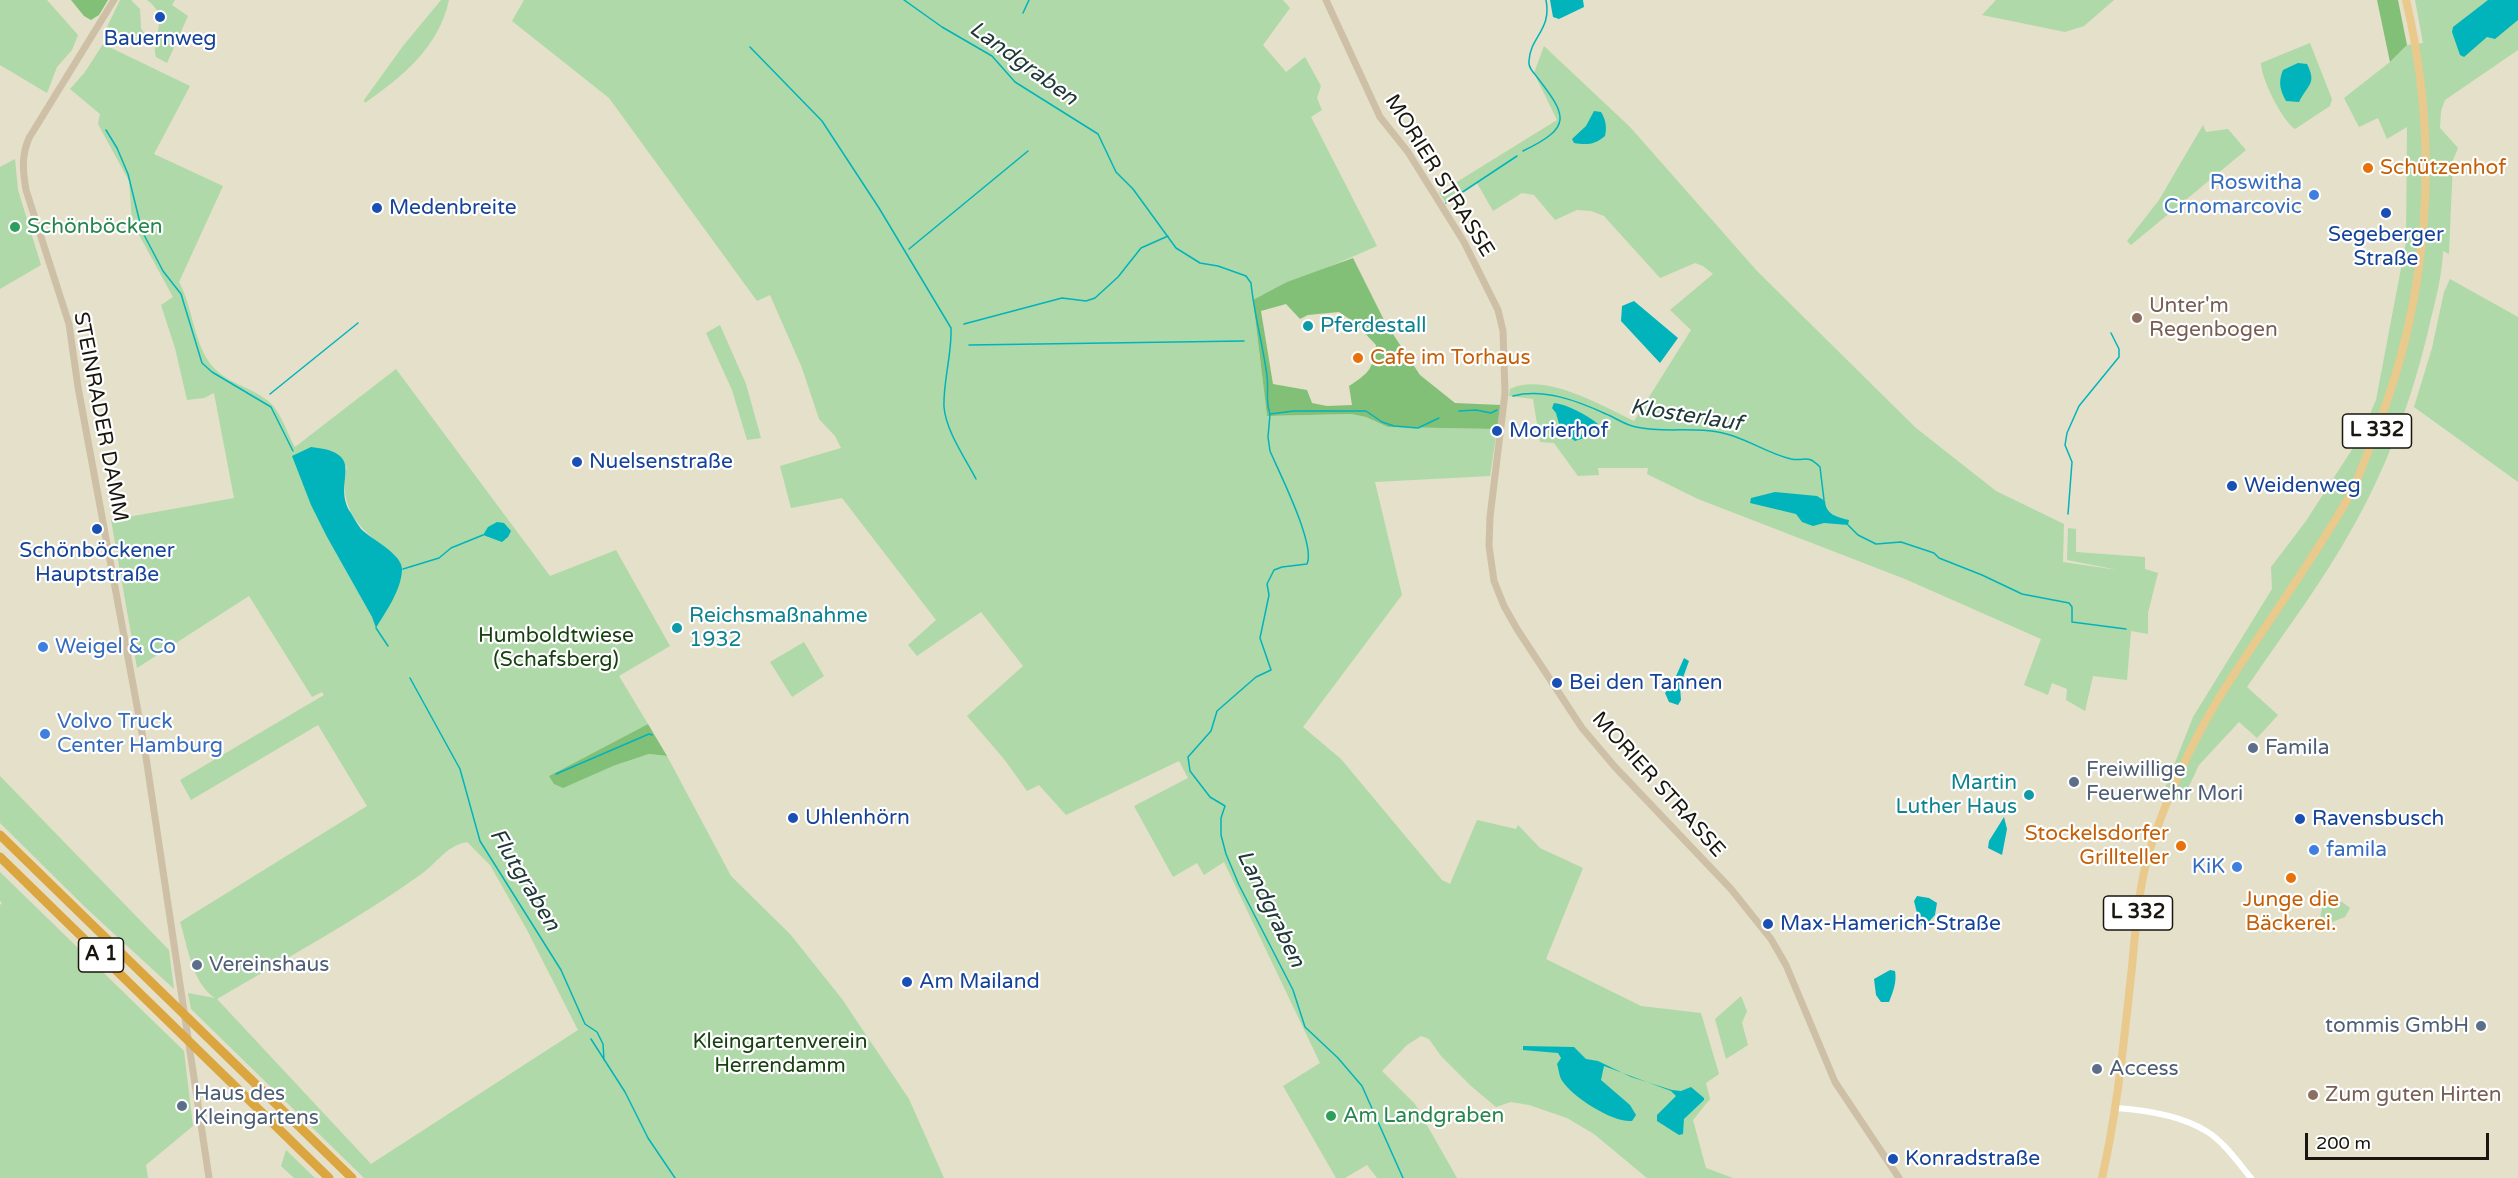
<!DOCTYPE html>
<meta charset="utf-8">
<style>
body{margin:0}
#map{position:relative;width:2518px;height:1178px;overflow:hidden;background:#e4e0c9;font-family:"Varela Round",sans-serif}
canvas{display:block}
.scale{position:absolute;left:2305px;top:1133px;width:184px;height:27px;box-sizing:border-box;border:3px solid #18160e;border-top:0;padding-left:8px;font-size:18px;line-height:21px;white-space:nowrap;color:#18160e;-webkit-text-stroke:4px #fff;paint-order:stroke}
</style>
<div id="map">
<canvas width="2518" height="1178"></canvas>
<div class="scale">200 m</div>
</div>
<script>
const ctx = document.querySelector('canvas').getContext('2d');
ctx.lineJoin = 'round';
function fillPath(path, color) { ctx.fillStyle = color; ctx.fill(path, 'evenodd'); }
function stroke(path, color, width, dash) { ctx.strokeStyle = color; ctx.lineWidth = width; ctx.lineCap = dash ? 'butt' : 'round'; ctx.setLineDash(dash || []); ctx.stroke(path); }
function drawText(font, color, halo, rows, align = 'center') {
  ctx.font = font + ' "Varela Round",sans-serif'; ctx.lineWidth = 4.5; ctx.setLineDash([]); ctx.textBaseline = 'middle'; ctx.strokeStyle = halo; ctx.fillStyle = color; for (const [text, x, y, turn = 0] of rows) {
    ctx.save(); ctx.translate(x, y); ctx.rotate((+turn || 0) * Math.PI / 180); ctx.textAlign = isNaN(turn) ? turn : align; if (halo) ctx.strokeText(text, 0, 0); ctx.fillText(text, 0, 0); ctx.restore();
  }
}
const green = new Path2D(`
 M 0,0 L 47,0 L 78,35 L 72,50 L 57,67 L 47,93 L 0,65 Z
 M 120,0 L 131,0 L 140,9 L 141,28 L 146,37 L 130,45 L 116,38 L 107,27 Z
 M 147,0 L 175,0 L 172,5 L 188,16 L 167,63 L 156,57 C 150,35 172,18 147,0 Z
 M 441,0 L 449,0 C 439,47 402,77 365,103 L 364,100 L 403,46 Z
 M 524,0 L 1283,0 L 1290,8 L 1263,45 L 1286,72 L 1305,57 L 1321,86 L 1317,98 L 1322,110 L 1311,117 L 1377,246 L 1253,300 L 1267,416 L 1351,414 L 1366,417 L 1388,427 L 1497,429 L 1490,476 L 1375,482 L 1402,595 L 1303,727 L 1341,759 L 1442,880 L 1450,884 L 1477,820 L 1516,829 L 1518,825 L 1540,848 L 1583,868 L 1546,959 L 1641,1006 L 1701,1013 L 1719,1074 L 1706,1083 L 1710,1099 L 1693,1120 L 1706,1168 L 1733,1178 L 1647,1178 L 1594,1134 L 1567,1118 L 1529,1105 L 1511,1102 L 1496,1107 L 1471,1086 L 1441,1056 L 1429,1039 L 1421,1036 L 1407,1045 L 1382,1071 L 1415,1104 L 1457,1178 L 1377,1178 L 1367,1165 L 1345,1178 L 1336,1178 L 1283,1086 L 1320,1063 L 1224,862 L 1204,875 L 1197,863 L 1173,877 L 1134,806 L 1188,778 L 1179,761 L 1066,815 L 1039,785 L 1027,791 L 1004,759 L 967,716 L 1023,666 L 981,612 L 917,656 L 908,645 L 936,620 L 842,498 L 791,508 L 780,466 L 841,448 L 835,436 L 819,419 L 802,368 L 770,295 L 757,301 L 609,98 L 512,21 Z
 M 1996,0 L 2114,0 L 2084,26 L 2065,32 L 1982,15 Z
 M 2415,0 L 2518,0 L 2518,50 L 2445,100 L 2441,111 L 2440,128 L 2458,148 L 2453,160 L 2449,254 L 2443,251 C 2442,277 2435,302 2429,327 C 2413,396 2388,465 2353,527 C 2322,583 2283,634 2247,687 L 2278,715 L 2257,738 L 2239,722 L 2199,765 L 2182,801 L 2163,793 L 2193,717 L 2272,589 L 2271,567 L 2306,521 L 2360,437 L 2376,400 L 2406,242 L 2407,127 L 2387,139 L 2378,118 L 2359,127 L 2344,98 L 2390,62 L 2407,45 L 2423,43 Z
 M 2310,43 L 2332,99 L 2330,106 L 2295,129 C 2282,120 2261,79 2261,63 Z
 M 103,44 L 190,86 L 154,154 L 223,186 L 179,282 C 193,307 194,346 213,367 C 227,383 250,387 267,400 C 282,412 286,432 295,447 L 396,369 L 550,576 L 616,550 L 670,646 L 619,676 L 648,724 L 549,776 L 613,766 L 649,754 L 667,756 L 731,876 L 790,934 L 842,999 L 909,1099 L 944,1178 L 364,1178 L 191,1009 L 188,993 L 215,998 C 192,983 188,947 180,922 L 367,806 L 318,725 L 191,800 L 180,780 L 324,695 L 322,692 L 312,697 L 249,596 L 137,668 L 111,520 L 234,498 L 214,393 L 204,398 L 187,400 L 175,348 L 161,305 L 173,297 L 132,222 L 129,181 L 98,124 L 100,114 L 70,89 L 85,72 ZM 347,466 C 337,512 362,531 396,556 L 376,627 L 372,617 L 327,537 L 301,479 ZM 467,842 L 490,865 L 527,930 L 578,1030 L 371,1164 L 217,999 C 285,959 355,921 420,875 C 438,863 445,846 467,842 Z
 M 1544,46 L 1630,127 L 1757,271 L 1916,428 L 1996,491 L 2064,524 L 2063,562 L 2118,570 L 2067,560 L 2068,528 L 2076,529 L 2076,552 L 2145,557 L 2145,569 L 2158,573 L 2148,613 L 2148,634 L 2131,631 L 2127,680 L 2093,676 L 2085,711 L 2066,700 L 2067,689 L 2052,683 L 2048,695 L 2024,685 L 2041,639 L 1905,579 L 1698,499 L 1647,474 L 1648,468 L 1598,468 L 1599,475 L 1578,476 L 1554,443 L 1540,442 L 1533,399 L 1509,396 L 1510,389 C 1545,372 1602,406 1634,421 L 1691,330 L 1670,310 L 1713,274 L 1703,266 L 1695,263 L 1660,278 L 1604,216 L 1591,211 L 1577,210 L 1555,220 L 1534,195 L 1522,193 L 1493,211 L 1477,183 L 1446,203 L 1439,193 L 1557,120 L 1534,73 Z
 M 2203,125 L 2206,132 L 2228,129 L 2246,150 L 2131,245 L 2127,241 L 2159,200 Z
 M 15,159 L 18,190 L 41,265 L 0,289 L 0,167 Z
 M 2450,279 L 2518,317 L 2518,482 L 2414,407 L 2432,348 L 2444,292 Z
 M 720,325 L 746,384 L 761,438 L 747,440 L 732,390 L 706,333 Z
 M 804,642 L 824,676 L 792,697 L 770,662 Z
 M 0,776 L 169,950 L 174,989 L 86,908 L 0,823 Z
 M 0,872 L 184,1051 L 193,1126 L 146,1165 L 148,1178 L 0,1178 L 0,905 L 2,903 L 0,901 Z
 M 2331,901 L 2342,902 L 2350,908 L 2345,917 L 2327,924 L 2319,922 L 2323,904 Z
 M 1741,996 L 1747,1011 L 1742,1023 L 1748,1045 L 1726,1059 L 1715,1019 Z
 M 286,1150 L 315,1178 L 294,1178 L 281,1166 Z`);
const forest = new Path2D(`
 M 71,0 L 108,0 L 99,15 L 91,20 L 84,16 Z
 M 2377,0 L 2398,0 L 2407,45 L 2390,62 Z
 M 1353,258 L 1385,322 L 1420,375 L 1455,403 L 1501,405 L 1497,429 L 1388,427 L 1366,417 L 1351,414 L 1267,416 L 1253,300 L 1287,282 ZM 1286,304 L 1300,319 L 1308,315 L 1339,312 L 1355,323 L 1376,345 C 1373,369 1369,373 1349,386 L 1352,405 L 1327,406 L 1312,403 L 1307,390 L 1273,384 L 1261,311 Z
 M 648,724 L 667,756 L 649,754 L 613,766 L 563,788 L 554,784 L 549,776 Z`);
const water = new Path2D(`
 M 1550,0 L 1583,0 L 1584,7 L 1559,19 L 1553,17 Z
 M 2488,0 L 2518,0 L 2518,20 L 2495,39 L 2487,37 L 2464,57 L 2460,55 L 2452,32 L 2453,27 Z
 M 2298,63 L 2307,64 C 2317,84 2308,84 2299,102 L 2286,101 C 2280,90 2278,82 2283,70 Z
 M 1594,111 L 1601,112 C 1606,120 1607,128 1605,136 C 1595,145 1586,145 1574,143 L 1572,139 L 1586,126 Z
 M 1634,301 L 1678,338 L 1660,363 L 1621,321 L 1622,306 Z
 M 1554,403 C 1569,405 1587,415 1598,424 L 1593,431 L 1582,425 L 1578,430 L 1584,438 L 1575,441 L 1561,431 L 1556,413 L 1552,408 Z
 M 311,447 C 371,453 330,483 351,513 C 354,518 357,524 361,529 C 371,539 403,554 402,570 C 401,591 386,611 376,628 L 372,617 L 327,537 L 311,505 L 292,456 Z
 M 1775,492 L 1817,496 L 1825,501 C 1826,515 1837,517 1849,520 L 1848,525 L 1824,523 L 1813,526 L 1802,522 L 1796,514 L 1750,503 L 1751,498 Z
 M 497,522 L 504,523 L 511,531 L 508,537 L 502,542 L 483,535 L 488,527 Z
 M 1684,658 L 1689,661 L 1680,686 L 1681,700 L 1678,705 L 1669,702 L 1665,693 L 1673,683 Z
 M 2004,817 L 2007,829 L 2002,855 L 1988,848 L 1989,841 Z
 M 1917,896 L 1929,898 L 1937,903 L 1935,915 L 1925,926 L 1920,925 L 1914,901 Z
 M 1890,970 L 1895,971 C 1897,982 1893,992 1889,1002 L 1881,1002 L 1876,995 L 1874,979 Z
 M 1523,1046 L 1574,1047 L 1586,1059 L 1598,1061 L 1631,1077 L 1672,1090 L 1681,1091 L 1691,1087 L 1704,1098 L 1704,1100 L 1684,1119 L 1683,1134 L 1679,1135 L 1657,1121 L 1657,1115 L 1676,1096 L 1671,1091 L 1604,1066 L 1601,1080 L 1630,1105 L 1636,1115 L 1632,1121 C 1613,1123 1573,1097 1563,1082 C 1559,1077 1559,1070 1557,1064 L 1561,1058 L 1558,1053 L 1523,1050 Z`);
const stream = new Path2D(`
 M 904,0 L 942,27 L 992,56 L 1015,82 L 1098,134 L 1116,172 L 1133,189 L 1176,248 L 1200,263 L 1218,266 L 1246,276 L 1251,283 C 1254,314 1263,345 1267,376 C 1269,390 1265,400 1270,414
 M 1023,13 L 1029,0
 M 750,47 L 822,121 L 879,208 L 951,328 C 952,355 943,381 944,407 C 946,431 965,458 976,479
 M 106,130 L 117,148 L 128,174 L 142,231 L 163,271 L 181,294 L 202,363 L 212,372 L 271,407 L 293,451
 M 1523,151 C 1573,127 1567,116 1537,77 C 1533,72 1528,67 1529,61 C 1530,37 1552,30 1546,0
 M 1446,203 L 1517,156
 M 909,249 L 1028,151
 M 964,324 L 1062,298 L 1086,301 L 1095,298 L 1118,277 L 1141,248 L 1168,236
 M 969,345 L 1244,341
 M 270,394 L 358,323
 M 1513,396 C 1544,388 1578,401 1606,414 C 1616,418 1625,425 1636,427 C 1663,433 1691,427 1718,432 C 1744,436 1765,453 1791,459 C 1806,462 1806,453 1820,467 L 1824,500
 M 1459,411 L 1476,410 L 1491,413 L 1497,410
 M 2068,514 L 2072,462 L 2065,445 L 2067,433 L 2079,406 L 2119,357 L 2119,349 L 2111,333
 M 1848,525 L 1858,535 L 1876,544 L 1901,542 L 1934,553 L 1939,558 L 1982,575 L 2022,594 L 2069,603 L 2072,607 L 2072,622 L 2126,629
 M 403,569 L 439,558 L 451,548 L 483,535
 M 376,628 L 388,646
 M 410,678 L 460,769 L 480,841 L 561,970 L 585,1024 L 597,1032 L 603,1044 L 604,1060
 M 556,774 L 649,734 L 652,735
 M 591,1039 L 625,1092 L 648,1138 L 675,1178
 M 1403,1178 L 1362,1086 L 1338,1058 L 1305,1027 L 1293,990 L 1239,885 L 1226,854 L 1221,835 L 1221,818 L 1225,806 L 1210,797 L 1190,771 L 1188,757 L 1211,731 L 1217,711 L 1256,677 L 1271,670 L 1260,638 L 1269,595 L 1267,584 L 1274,570 L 1282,567 L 1307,564 C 1316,545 1279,472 1270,451 L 1268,437 L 1270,414 L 1294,411 L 1366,411 L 1382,422 L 1394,426 L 1418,428 L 1439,418`);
const tertiary = new Path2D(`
 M 2116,1108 C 2144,1110 2182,1116 2206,1131 C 2223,1141 2238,1162 2251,1178`);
const secondary = new Path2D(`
 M 114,0 L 29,138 C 21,156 23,172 26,190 L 69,324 L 78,387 L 144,744 L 209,1178
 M 1326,0 L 1380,117 L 1408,152 L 1464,242 L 1498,310 L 1503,331 L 1505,393 L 1490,517 L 1489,546 L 1494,581 L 1504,606 L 1517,629 L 1582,728 L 1615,767 L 1731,889 L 1771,939 L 1786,965 L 1835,1082 L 1899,1178`);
const primary = new Path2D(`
 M 2102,1178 C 2118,1108 2124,1038 2132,967 C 2136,924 2139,878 2154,837 C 2170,791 2192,743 2217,701 C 2259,633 2307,570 2347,500 C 2359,479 2367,454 2376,431 C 2430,294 2440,144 2406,0`);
const motorway = new Path2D(`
 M 0,835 L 352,1178
 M 0,857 L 329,1178`);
const markers = [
 [160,17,6,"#1a4fb4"],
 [2368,168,6,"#e8710a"],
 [2314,195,6,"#3f7fe0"],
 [377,208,6,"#1a4fb4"],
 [2386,213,6,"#1a4fb4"],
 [15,227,6,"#2e9e5b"],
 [2137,318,6,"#8d6e63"],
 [1308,326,6,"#0f9aa8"],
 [1358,358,6,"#e8710a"],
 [1497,431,6,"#1a4fb4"],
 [577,462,6,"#1a4fb4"],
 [2232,486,6,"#1a4fb4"],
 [97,529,6,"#1a4fb4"],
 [677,628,6,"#0f9aa8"],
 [43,647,6,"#3f7fe0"],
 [1557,683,6,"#1a4fb4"],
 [45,734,6,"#3f7fe0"],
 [2253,748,6,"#5c6f8a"],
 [2074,782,6,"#5c6f8a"],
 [2029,795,6,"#0f9aa8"],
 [793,818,6,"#1a4fb4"],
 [2300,819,6,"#1a4fb4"],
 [2181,846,6,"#e8710a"],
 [2314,850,6,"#3f7fe0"],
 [2237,867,6,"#3f7fe0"],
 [2291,878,6,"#e8710a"],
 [1768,924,6,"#1a4fb4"],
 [197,965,6,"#5c6f8a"],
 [907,982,6,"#1a4fb4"],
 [2481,1026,6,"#5c6f8a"],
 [2097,1069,6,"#5c6f8a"],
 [2313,1095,6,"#8d6e63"],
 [182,1106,6,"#5c6f8a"],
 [1331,1116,6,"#2e9e5b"],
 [1893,1159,6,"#1a4fb4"]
];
const shields = [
 [2377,431,69],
 [2138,913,69],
 [101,955,45]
];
const shieldNames = [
 ["L 332",2377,431],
 ["L 332",2138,913],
 ["A 1",101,955]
];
const transitNames = [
 ["Bauernweg",160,39,"center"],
 ["Medenbreite",389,208],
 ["Segeberger",2386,235,"center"],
 ["Straße",2386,259,"center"],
 ["Morierhof",1509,431],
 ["Nuelsenstraße",589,462],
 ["Weidenweg",2244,486],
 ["Schönböckener",97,551,"center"],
 ["Hauptstraße",97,575,"center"],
 ["Bei den Tannen",1569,683],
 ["Uhlenhörn",805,818],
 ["Ravensbusch",2312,819],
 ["Max-Hamerich-Straße",1780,924],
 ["Am Mailand",919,982],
 ["Konradstraße",1905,1159]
];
const foodNames = [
 ["Schützenhof",2380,168],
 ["Cafe im Torhaus",1370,358],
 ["Stockelsdorfer",2169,834,"right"],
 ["Grillteller",2169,858,"right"],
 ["Junge die",2291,900,"center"],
 ["Bäckerei.",2291,924,"center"]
];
const streetNames = [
 ["MORIER STRASSE",1439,176,58],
 ["STEINRADER DAMM",100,417,79],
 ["MORIER STRASSE",1658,785,48]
];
const shopNames = [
 ["Roswitha",2302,183,"right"],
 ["Crnomarcovic",2302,207,"right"],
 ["Weigel & Co",55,647],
 ["Volvo Truck",57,722],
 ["Center Hamburg",57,746],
 ["famila",2326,850],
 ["KiK",2225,867,"right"]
];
const leisureNames = [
 ["Schönböcken",27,227],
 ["Am Landgraben",1343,1116]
];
const educationNames = [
 ["Unter'm",2149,306],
 ["Regenbogen",2149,330],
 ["Zum guten Hirten",2325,1095]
];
const cultureNames = [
 ["Pferdestall",1320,326],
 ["Reichsmaßnahme",689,616],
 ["1932",689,640],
 ["Martin",2017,783,"right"],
 ["Luther Haus",2017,807,"right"]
];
const parkNames = [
 ["Humboldtwiese",556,636],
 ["(Schafsberg)",556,660],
 ["Kleingartenverein",780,1042],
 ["Herrendamm",780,1066]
];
const serviceNames = [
 ["Famila",2265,748],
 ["Freiwillige",2086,770],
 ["Feuerwehr Mori",2086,794],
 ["Vereinshaus",209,965],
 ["tommis GmbH",2469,1026,"right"],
 ["Access",2109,1069],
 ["Haus des",194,1094],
 ["Kleingartens",194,1118]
];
const waterNames = [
 ["Landgraben",1023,64,36],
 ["Klosterlauf",1686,416,9],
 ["Flutgraben",524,880,59],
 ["Landgraben",1270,909,64]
];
fillPath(green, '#afd9a8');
fillPath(forest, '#82c078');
fillPath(water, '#01b4bb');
stroke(stream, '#01b4bb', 1.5);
stroke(tertiary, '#fff', 6);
stroke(secondary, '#cec0a6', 7);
stroke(primary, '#e9ca8c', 8);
stroke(motorway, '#dba63f', 9);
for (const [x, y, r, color] of markers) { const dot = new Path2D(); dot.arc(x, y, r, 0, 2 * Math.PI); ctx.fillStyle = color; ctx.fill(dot); stroke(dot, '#fff', 2); }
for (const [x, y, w] of shields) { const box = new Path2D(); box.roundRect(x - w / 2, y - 17, w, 34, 4.5); ctx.fillStyle = '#fff'; ctx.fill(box); stroke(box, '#18160e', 1.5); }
drawText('bold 20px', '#18160e', null, shieldNames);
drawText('21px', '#164399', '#fff', transitNames, 'left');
drawText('21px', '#c56008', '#fff', foodNames, 'left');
drawText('21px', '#18160e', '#fff', streetNames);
drawText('21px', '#366cbe', '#fff', shopNames, 'left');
drawText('21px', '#27864d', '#fff', leisureNames, 'left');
drawText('21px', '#785e54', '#fff', educationNames, 'left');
drawText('21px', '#0d838f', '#fff', cultureNames, 'left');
drawText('21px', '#184111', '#fff', parkNames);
drawText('21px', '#4e5e75', '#fff', serviceNames, 'left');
drawText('italic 22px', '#203839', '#fff', waterNames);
</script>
